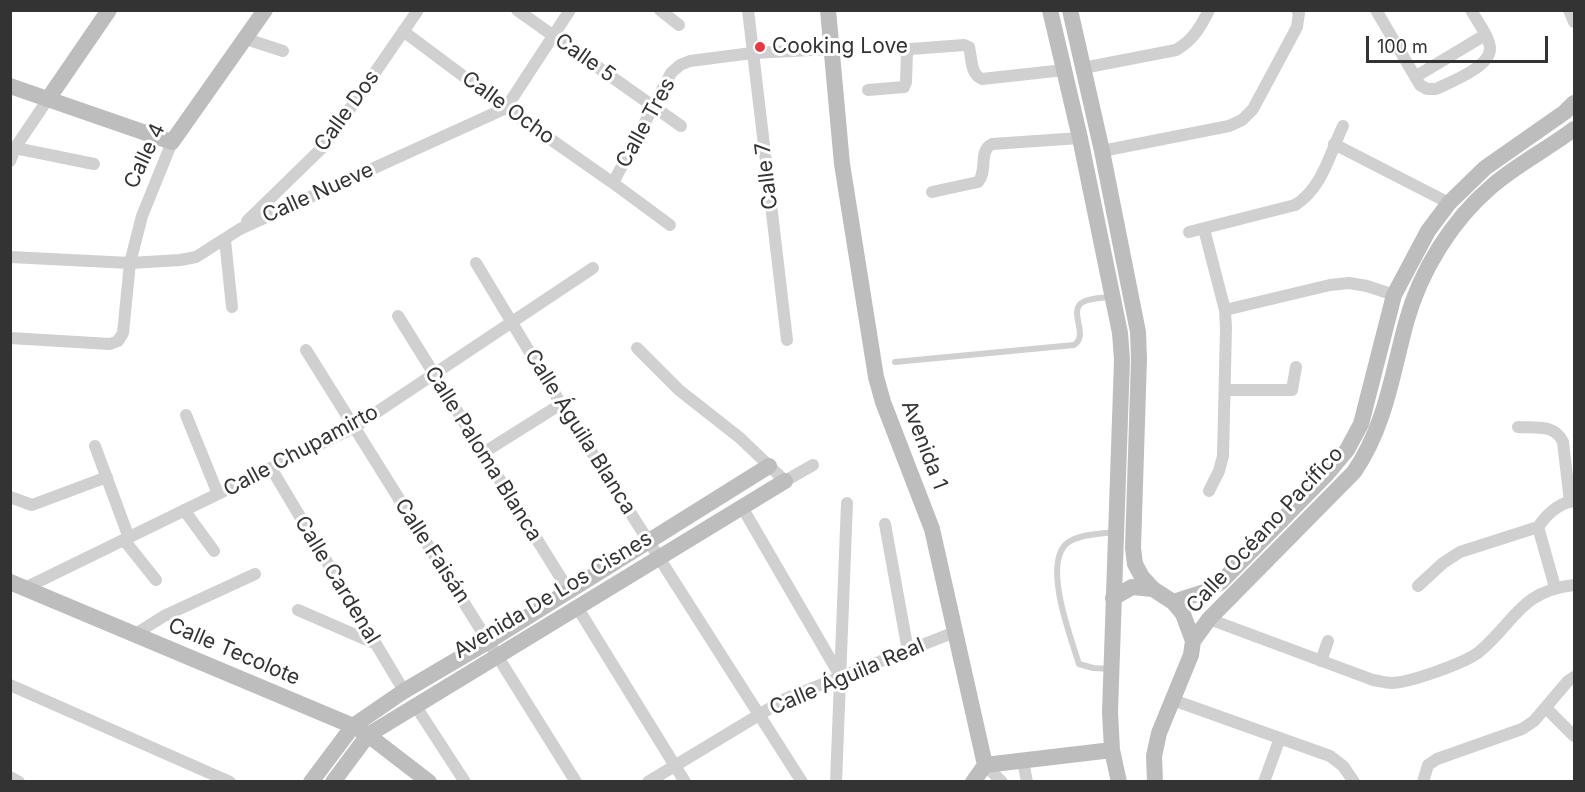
<!DOCTYPE html>
<meta charset="utf-8">
<style>
body{margin:0}
#map{position:relative;width:1585px;height:792px;overflow:hidden;background:#fff;font-family:Inter,sans-serif}
canvas{display:block}
.frame{position:absolute;inset:0;border:12px solid #333;pointer-events:none}
.scale{position:absolute;left:1366px;top:36px;width:182px;height:27px;box-sizing:border-box;border:3px solid #333;border-top:0;padding-left:8px;font-size:18px;line-height:21px;white-space:nowrap;color:#333;-webkit-text-stroke:4px #fff;paint-order:stroke}
</style>
<div id="map">
<canvas width="1585" height="792"></canvas>
<div class="frame"></div>
<div class="scale">100 m</div>
</div>
<script>
const ctx = document.querySelector('canvas').getContext('2d');
ctx.lineJoin = 'round';
function stroke(path, color, width, dash) { ctx.strokeStyle = color; ctx.lineWidth = width; ctx.lineCap = dash ? 'butt' : 'round'; ctx.setLineDash(dash || []); ctx.stroke(path); }
function drawText(font, color, halo, rows, align = 'center') {
  ctx.font = font + ' Inter,sans-serif'; ctx.lineWidth = 6; ctx.setLineDash([]); ctx.textBaseline = 'middle'; ctx.strokeStyle = halo; ctx.fillStyle = color; for (const [text, x, y, turn = 0] of rows) {
    ctx.save(); ctx.translate(x, y); ctx.rotate((+turn || 0) * Math.PI / 180); ctx.textAlign = isNaN(turn) ? turn : align; if (halo) ctx.strokeText(text, 0, 0); ctx.fillText(text, 0, 0); ctx.restore();
  }
}
const lane = new Path2D(`
 M 895,362 L 1074,345 C 1090,335 1067,311 1083,302 C 1090,298 1103,298 1111,297
 M 1111,669 L 1093,668 L 1079,664 C 1071,638 1043,566 1066,544 C 1078,534 1100,534 1115,532`);
const street = new Path2D(`
 M 517,10 L 681,126
 M 660,10 L 679,25
 M 748,10 L 787,340
 M 1376,10 L 1420,85 L 1427,89 L 1436,89 C 1450,82 1491,67 1490,48 C 1489,36 1477,21 1471,10
 M 1569,10 L 1574,22
 M 403,31 L 506,108 L 613,183 L 670,225
 M 246,39 L 283,51
 M 1083,68 L 1176,50 C 1193,40 1200,28 1209,10
 M 1415,77 L 1485,35
 M 868,90 L 904,87 L 906,82 L 907,53 L 911,49 L 964,45 L 969,47 C 972,58 970,74 982,79 L 1064,70
 M 1334,144 L 1449,203
 M 15,148 L 94,164
 M 1102,151 L 1229,126 L 1242,120 L 1253,109 L 1297,27 L 1299,13 L 1297,10
 M 10,161 L 15,148 L 48,99
 M 613,183 L 671,73 L 680,65 L 690,61 L 752,53 L 832,49
 M 932,192 L 978,182 C 988,171 978,151 992,144 L 1080,138
 M 247,221 L 325,145 L 418,10
 M 1204,229 L 1225,310 L 1226,328 L 1223,456 L 1219,471 L 1209,491
 M 1189,232 L 1295,205 C 1322,189 1330,153 1343,126
 M 225,240 L 232,307
 M 10,257 L 130,263 L 180,260 L 196,257 L 240,229 L 506,108 L 570,10
 M 476,263 L 561,404 L 802,782
 M 1225,310 L 1330,285 L 1349,283 L 1367,286 L 1394,295
 M 398,316 L 569,591
 M 10,338 L 110,344 L 118,341 L 123,333 L 130,263 L 142,216 L 172,142
 M 637,348 L 679,390 L 740,438 L 785,481 L 813,465
 M 306,350 L 576,782
 M 1226,390 L 1292,390 L 1296,367
 M 186,415 L 218,494
 M 1518,427 C 1536,428 1555,424 1563,442 L 1570,502
 M 95,446 L 129,538
 M 483,453 L 561,404
 M 271,468 L 404,691
 M 10,497 L 32,505 L 107,477
 M 742,507 L 839,674
 M 184,510 L 214,551
 M 885,524 L 908,651
 M 1538,527 L 1555,587
 M 1538,527 C 1547,514 1558,503 1574,501
 M 124,540 L 156,580
 M 1418,586 L 1443,563 L 1460,552 L 1538,527
 M 25,588 L 353,428 L 593,268
 M 577,607 L 685,782
 M 298,610 L 374,643
 M 1209,619 L 1373,680 C 1379,681 1386,683 1391,683 C 1409,683 1465,663 1479,652 C 1515,622 1520,591 1574,585
 M 134,635 L 164,616 L 255,574
 M 1321,661 L 1328,641
 M 10,685 L 230,782
 M 1173,700 L 1330,756 L 1343,766 L 1354,782
 M 415,705 L 465,782
 M 1546,708 L 1574,736
 M 1023,761 L 1027,782
 M 985,765 L 1002,782
 M 10,777 L 19,782
 M 648,782 L 787,698 L 955,632
 M 836,782 L 847,503
 M 1264,782 L 1280,738
 M 1423,782 L 1428,765 L 1437,759 L 1522,729 L 1534,721 L 1568,681 L 1574,677`);
const secondary = new Path2D(`
 M 828,10 L 842,164 L 876,377 L 883,402 L 932,529 L 985,765
 M 1050,10 L 1080,138 L 1120,333 L 1122,360 L 1110,712 L 1112,750 L 1119,782
 M 1070,10 L 1102,151 L 1138,332 L 1139,359 L 1133,548 L 1135,564 L 1142,577 L 1153,589 L 1173,602 L 1183,614 L 1193,641 L 1191,655 L 1159,733 L 1154,756 L 1155,782
 M 10,86 L 172,142 L 265,10
 M 48,99 L 109,10
 M 10,582 L 353,726 L 368,735 L 429,782
 M 1113,598 L 1132,587 L 1153,589
 M 1173,602 L 1204,592 L 1221,582 L 1327,474 L 1347,450 L 1361,424 L 1394,295 L 1428,231 L 1449,203 L 1485,168 L 1565,112 L 1574,103
 M 1193,641 L 1209,619 L 1354,472 C 1385,427 1392,375 1406,323 C 1420,271 1452,220 1492,186 C 1516,165 1549,148 1574,129
 M 985,765 L 1112,750
 M 311,782 L 353,726 L 404,691 L 489,641 L 769,466
 M 333,782 L 368,735 L 785,481
 M 973,782 L 985,765`);
const markers = [
 [760,47,6,"#e63946"]
];
const poiNames = [
 ["Cooking Love",772,47]
];
const streetNames = [
 ["Calle 5",585,58,35],
 ["Calle Ocho",508,108,36],
 ["Calle Dos",347,111,-54],
 ["Calle Tres",646,123,-61],
 ["Calle 4",145,156,-65],
 ["Calle 7",767,176,-97],
 ["Calle Nueve",318,193,-24],
 ["Calle Águila Blanca",580,432,58],
 ["Avenida 1",924,445,69],
 ["Calle Chupamirto",301,451,-28],
 ["Calle Paloma Blanca",483,454,58],
 ["Calle Océano Pacífico",1265,530,-47],
 ["Calle Faisán",432,551,57],
 ["Calle Cardenal",337,580,59],
 ["Avenida De Los Cisnes",553,595,-31],
 ["Calle Tecolote",234,652,23],
 ["Calle Águila Real",847,677,-23]
];
stroke(lane, '#d0d0d0', 6);
stroke(street, '#d0d0d0', 12);
stroke(secondary, '#bdbdbd', 16);
for (const [x, y, r, color] of markers) { const dot = new Path2D(); dot.arc(x, y, r, 0, 2 * Math.PI); ctx.fillStyle = color; ctx.fill(dot); stroke(dot, '#fff', 2); }
drawText('21px', '#333', '#fff', poiNames, 'left');
drawText('21px', '#333', '#fff', streetNames);
</script>
